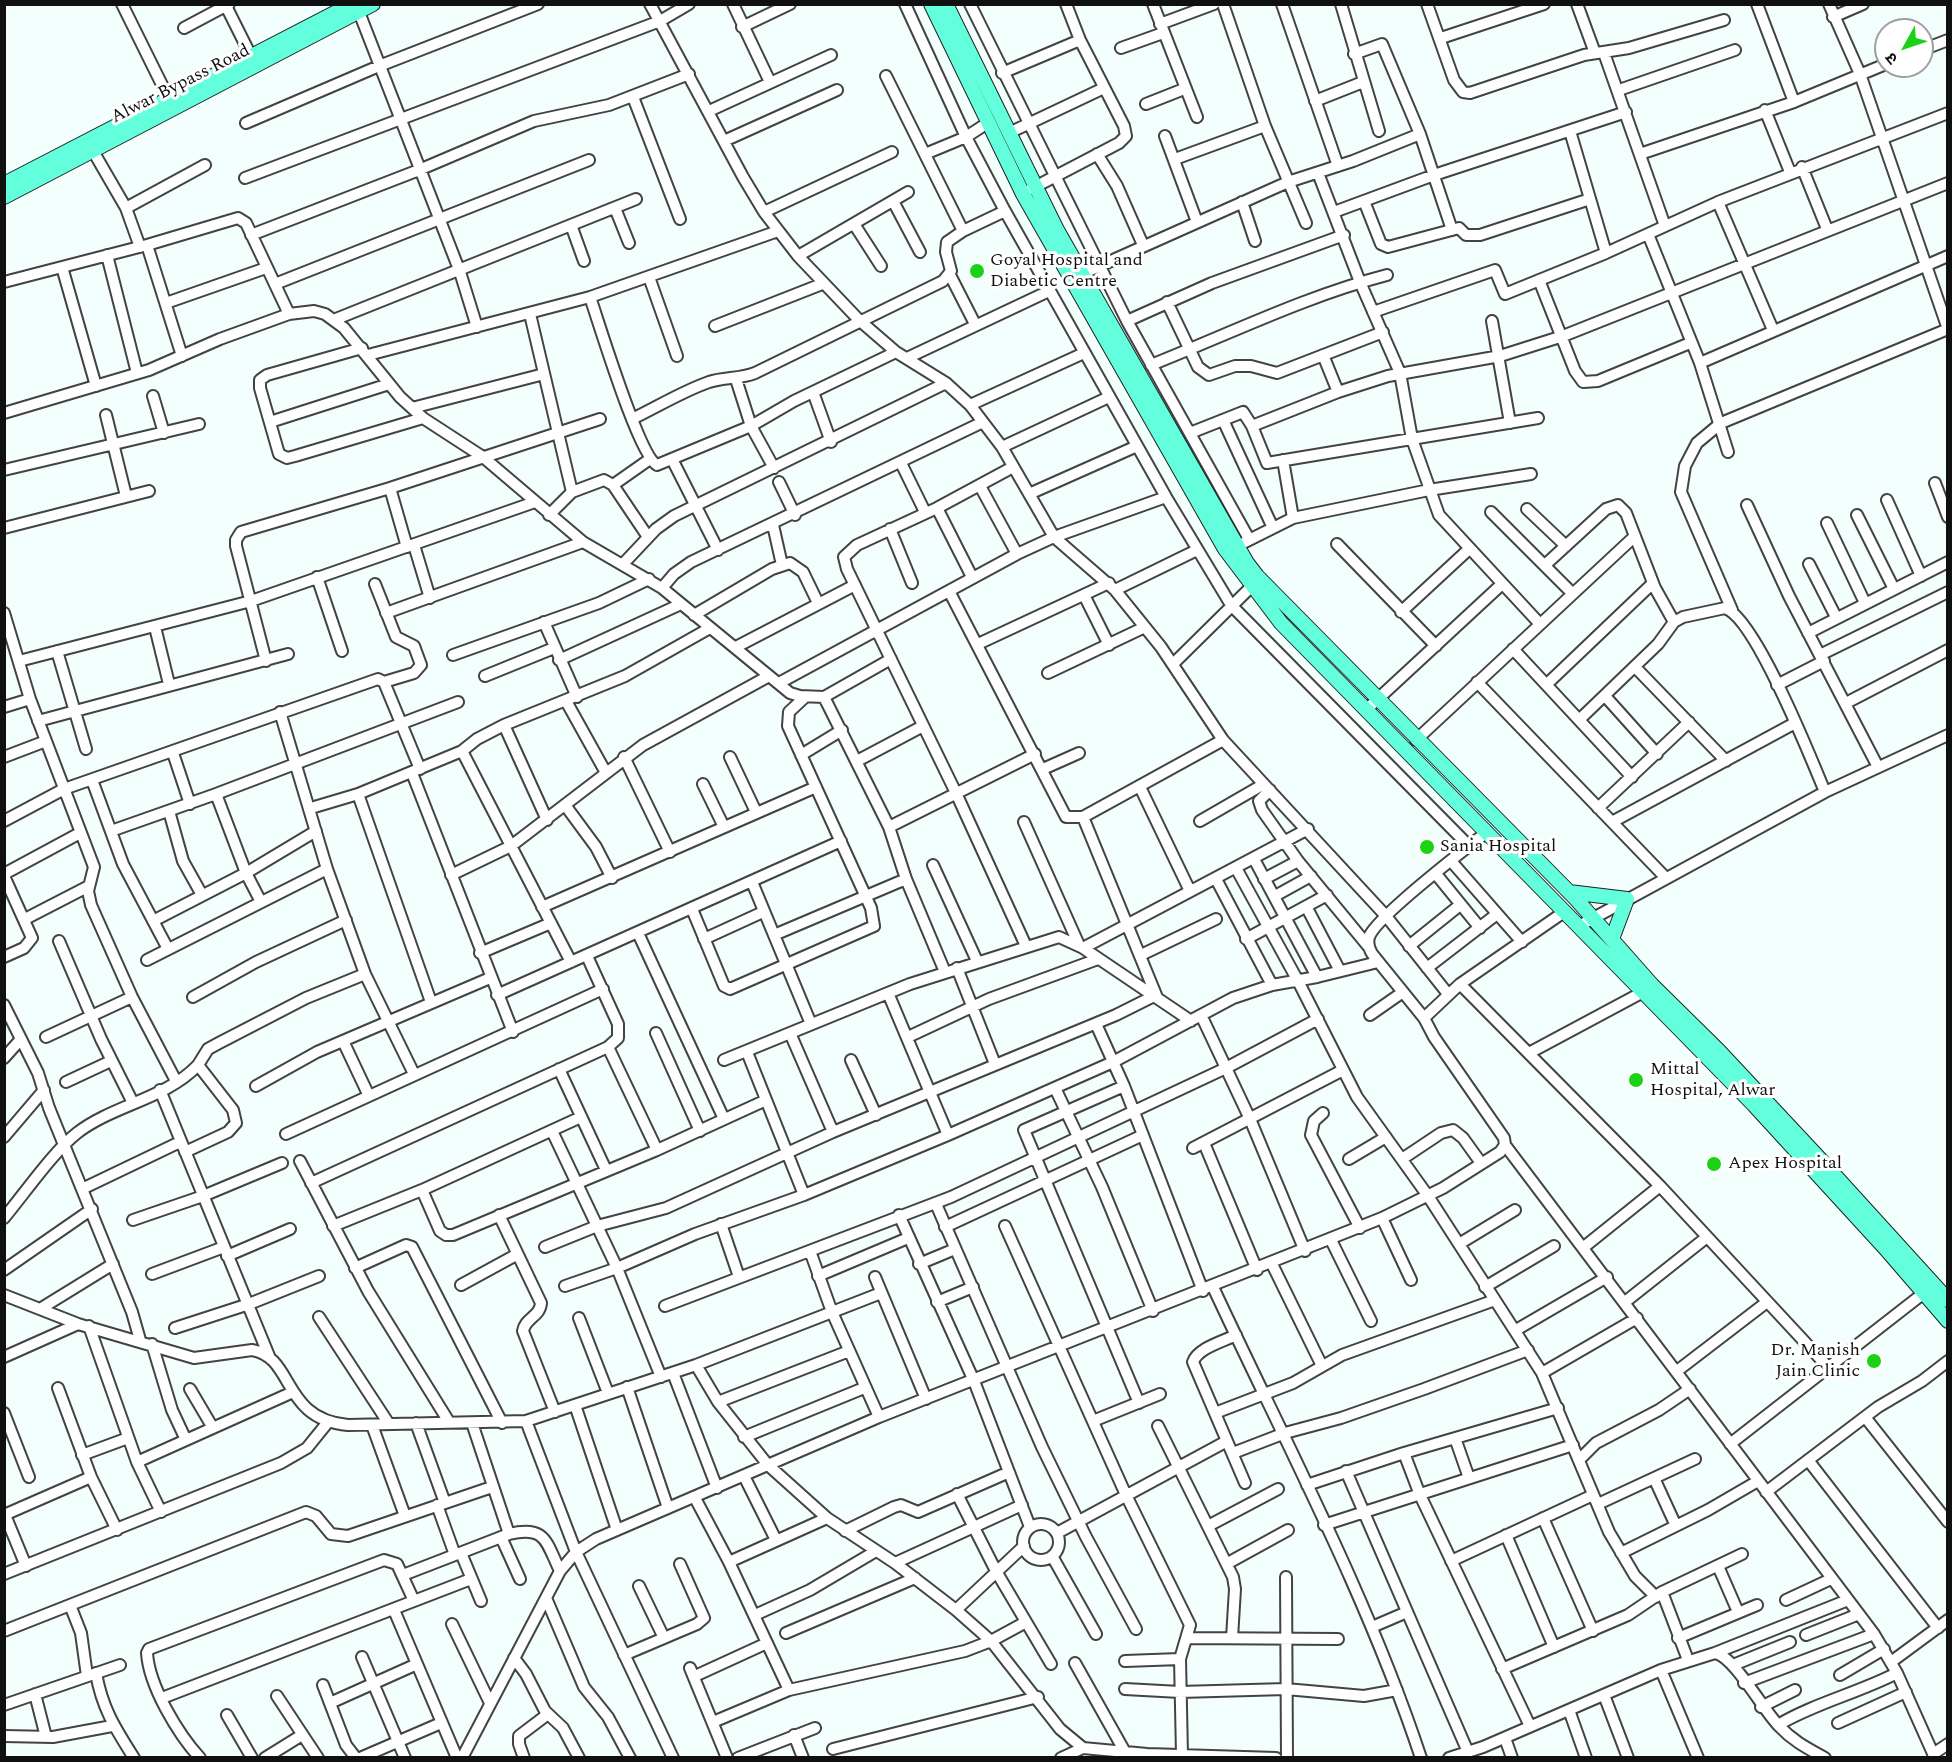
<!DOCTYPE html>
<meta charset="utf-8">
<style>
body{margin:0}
#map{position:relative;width:1952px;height:1762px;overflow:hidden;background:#f3fffd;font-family:Spectral,"Noto Sans Devanagari",serif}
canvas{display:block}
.frame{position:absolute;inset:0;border:6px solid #101010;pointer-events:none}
.north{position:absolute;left:1874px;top:18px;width:60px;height:60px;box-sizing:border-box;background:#fff;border:2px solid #9f9f9f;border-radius:50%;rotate:230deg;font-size:16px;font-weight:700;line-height:24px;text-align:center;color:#101010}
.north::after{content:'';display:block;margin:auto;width:21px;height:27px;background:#1cd216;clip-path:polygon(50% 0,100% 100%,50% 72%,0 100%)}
</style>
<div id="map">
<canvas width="1952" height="1762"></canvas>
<div class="frame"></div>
<div class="north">उ</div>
</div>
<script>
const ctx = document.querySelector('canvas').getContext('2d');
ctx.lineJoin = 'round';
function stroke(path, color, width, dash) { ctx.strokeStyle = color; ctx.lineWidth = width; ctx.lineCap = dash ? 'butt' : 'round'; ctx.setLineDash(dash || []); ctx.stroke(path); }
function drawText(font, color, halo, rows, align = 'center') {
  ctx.font = font + ' Spectral,serif'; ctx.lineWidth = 6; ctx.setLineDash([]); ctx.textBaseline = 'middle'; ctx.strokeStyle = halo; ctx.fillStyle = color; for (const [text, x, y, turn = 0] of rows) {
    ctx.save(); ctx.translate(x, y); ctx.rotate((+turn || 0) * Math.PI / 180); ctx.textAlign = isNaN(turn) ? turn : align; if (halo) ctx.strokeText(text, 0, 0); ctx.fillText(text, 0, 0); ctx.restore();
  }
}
const minor = new Path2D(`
 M 122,4 L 169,99
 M 225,4 L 251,56
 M 650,4 L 743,177 L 764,212 L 798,256 L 859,320 L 896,352 L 946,383 L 970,405 L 1002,447 L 1054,537 L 1115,590 L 1161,647 L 1223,740 L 1386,916 L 1448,994
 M 733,4 L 770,82
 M 905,4 L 966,137 L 1005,211 L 1166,497 L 1231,605 L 1469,846
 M 970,4 L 1127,321 L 1249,539
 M 1153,4 L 1197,117
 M 1223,4 L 1265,126 L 1306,223
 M 1282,4 L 1338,166
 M 1341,4 L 1379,131
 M 1427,4 L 1454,80 L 1463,92 L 1470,93 L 1584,55 L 1629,48 L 1724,20
 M 1577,4 L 1595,53
 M 1757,4 L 1794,102
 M 1829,4 L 1860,74 L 1948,329
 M 359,12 L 460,272 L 477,327
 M 1833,17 L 1863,4
 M 1160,24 L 1214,4
 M 742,27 L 790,4
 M 184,28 L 229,4
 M 1441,38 L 1544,4
 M 1121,48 L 1163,33
 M 1922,50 L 1948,40
 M 1604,53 L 1665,226
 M 1354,54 L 1382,44 L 1420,134 L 1452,230
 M 1002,73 L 1080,40
 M 886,76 L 963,231
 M 1619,90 L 1735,50
 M 633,97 L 680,219
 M 1315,101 L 1363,82
 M 1146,104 L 1184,89
 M 1765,110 L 1790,172
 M 709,111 L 831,55
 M 246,123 L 379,66 L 538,4
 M 1570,131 L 1606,253
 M 1011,132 L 1104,88
 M 1165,136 L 1197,222
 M 724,141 L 837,90
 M 93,151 L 126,208 L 140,247
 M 925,154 L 966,137 L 989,122
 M 1097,154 L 1117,186 L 1143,245
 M 1640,154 L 1794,102 L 1886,64
 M 1175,159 L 1265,126
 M 1802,167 L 1827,229
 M 1318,173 L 1360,282 L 1400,373 L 1412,439 L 1439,515 L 1540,624
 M 245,178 L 660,21 L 689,4
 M 1031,189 L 1119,143 L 1126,136 L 1124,126 L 1080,40 L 1066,4
 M 893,201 L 920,252
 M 1364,201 L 1381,244 L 1388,247 L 1459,228 L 1466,235 L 1480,235 L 1590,199
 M 1242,202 L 1255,241
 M 1718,202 L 1773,330
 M 126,208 L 205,165
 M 615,208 L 629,243
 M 764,212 L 892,152
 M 1334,212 L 1434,175 L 1626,112
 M 854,224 L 881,266
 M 571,225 L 584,261
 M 1648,234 L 1700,363 L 1728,452
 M 251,235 L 419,170 L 534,121 L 609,105 L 689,74
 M 147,245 L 182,356
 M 107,255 L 137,373
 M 798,256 L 908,192
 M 62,267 L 96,386
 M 950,275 L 975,324
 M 649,277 L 677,356
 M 1075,277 L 1288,182 L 1353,161 L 1420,134
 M 1539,280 L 1575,371 L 1583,382 L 1598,381 L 1690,343
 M 4,282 L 147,245 L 238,218 L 246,223 L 289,314
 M 275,284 L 589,160
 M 590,297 C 599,323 639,456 657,465 L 751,426 L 794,401 L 896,352
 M 1167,302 L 1198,367 L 1209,375 L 1235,366 L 1251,366 L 1277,373 L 1383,332
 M 166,303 L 266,268
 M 1373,312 L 1495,270 L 1505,294 L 1606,253 L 1718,202 L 1948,113
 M 530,314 L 572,492
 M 336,319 L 636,199
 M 1127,321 L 1212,283 L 1344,235
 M 1492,321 L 1510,423
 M 715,326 L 822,284
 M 362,348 L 267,375 L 260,380 L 260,388 L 279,454 L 287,458 L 295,456 L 423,418
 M 368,355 L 590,297 L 778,231
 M 1323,355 L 1338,392
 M 907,358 L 1049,291
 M 1700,363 L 1948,256
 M 1151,365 C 1229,334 1306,296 1387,275
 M 736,379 L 751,426 L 774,468
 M 813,392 L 831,442
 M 153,396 L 164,433
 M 970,405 L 1084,353
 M 412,408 L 544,374
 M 4,413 L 149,370 L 220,339 L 289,314 L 314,311 L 325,314 L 344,328 L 400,397 L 423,418 L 483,457 L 583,542 L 662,588 L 790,693 L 800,696 L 824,697 L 889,827 L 906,879 L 945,972
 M 106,415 L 126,496
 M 632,419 C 657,407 683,391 709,382 C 725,377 740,379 755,373 L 943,281 L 951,271 L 946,252 L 947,242 L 963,231 L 1005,211
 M 1223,420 L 1273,528
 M 270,422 L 389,384
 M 1252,426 L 1338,392 L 1388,376 L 1500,356 L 1563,336 L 1948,183
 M 1190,433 L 1243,412 L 1252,426 L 1267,463 L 1538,418
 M 1002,447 L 1109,397
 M 1283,460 L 1293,518
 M 673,461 L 718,550
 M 901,463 L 925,512
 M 1013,467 L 937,508 L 857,545 L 844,557 L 847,569 L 956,793 L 1026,946
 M 4,470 L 199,424
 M 779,482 L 795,515
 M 1935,483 L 1948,517
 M 613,485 L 650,459
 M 980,486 L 1017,554
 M 390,488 L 407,547
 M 1029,494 L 1137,446
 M 1887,500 L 1921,576
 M 1747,505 L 1789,596 L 1878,767
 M 937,508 L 972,577
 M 1527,509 L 1566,546
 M 1491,512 L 1572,593
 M 549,515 L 572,492 L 604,480 L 613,485 L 648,537
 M 1857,515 L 1894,589
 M 1827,523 L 1865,603
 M 773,525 L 782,565
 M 4,528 L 149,491
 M 890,529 L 912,583
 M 1245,542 L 1293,518 L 1429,490 L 1531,474
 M 1337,544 L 1436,646
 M 414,545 L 430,598
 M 623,564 L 656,529 L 674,516 L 946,383
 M 1809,564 L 1836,617
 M 1545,565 L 1606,509 L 1618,505 L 1626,513 L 1655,588 L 1674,622
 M 317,577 L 342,651
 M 375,584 L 396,637 L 414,646 L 421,665 L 414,673 L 384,682
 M 662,588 L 674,574 L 691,562 L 983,422
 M 1115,590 L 1197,550
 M 949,591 L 1066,817 L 1083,817 L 1223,740
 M 1084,595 L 1109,645
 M 1732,610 L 1681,492 L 1685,466 L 1697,443 L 1721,423 L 1948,329
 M 1401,612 L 1468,550
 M 4,613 L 30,699 L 94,867 L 88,891 L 91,905 L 132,997 L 176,1081
 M 386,613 L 583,542
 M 694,615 L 772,569 L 790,563 L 803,572 L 818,603
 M 544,622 L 577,697
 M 155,627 L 169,684
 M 1808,633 L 1948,562
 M 978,644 L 1109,583
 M 736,647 L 855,585
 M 1513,649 L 1632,777
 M 57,651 L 86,749
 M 453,655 L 599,603 L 649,579
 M 1820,655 L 1948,592
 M 559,660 L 681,604
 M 19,661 L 251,601 L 535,502
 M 266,661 L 236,546 L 236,540 L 241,532 L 390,488 L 600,419
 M 1173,664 L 1251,587
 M 1635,667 L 1726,761
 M 1048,673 L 1145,627
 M 485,676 L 554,648
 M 1477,682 L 1665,877
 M 779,683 L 1017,554 L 1054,537 L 1166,497
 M 1547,684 L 1653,583
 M 1777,685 L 1824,661
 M 1605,696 L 1657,754
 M 824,697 L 891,659
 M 566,701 L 605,771
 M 1846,703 L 1948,650
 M 4,707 L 30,699
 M 1367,709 L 1502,584
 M 280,712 L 327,869 L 365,974 L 414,1074
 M 1580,719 L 1658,644 L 1674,622 L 1683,617 L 1725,608 C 1755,618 1811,758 1825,792
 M 38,721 L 288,654
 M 504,725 L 547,820
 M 1416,740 L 1635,536
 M 462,751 L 571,962
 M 173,753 L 190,804
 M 801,755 L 842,730
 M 4,757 L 46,741
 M 624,757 L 670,852
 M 730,757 L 756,812
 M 857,761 L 923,726
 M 1043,769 L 1079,753
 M 412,773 L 513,1032
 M 92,780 L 123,864 L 168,949
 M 703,784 L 724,827
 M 1140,787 L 1190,891
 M 1270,790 L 1259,801 L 1262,810 L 1298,861 L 1368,946
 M 216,794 L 246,873 L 261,902
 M 358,794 L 431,1002
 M 565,805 L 596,847 L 612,878
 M 311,808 L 358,794 L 462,751 L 477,739 L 504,725 L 625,676 L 710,628
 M 1598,808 L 1689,722
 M 169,811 L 183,861 L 202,895
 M 4,821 L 64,789 L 378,679 L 384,682 L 420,769
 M 1200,821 L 1264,784
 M 1024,822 L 1079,945
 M 1612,822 L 1795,723
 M 889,827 L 1035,754
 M 111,831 L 216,794 L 458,702
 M 1254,859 L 1317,977
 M 1451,861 L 1522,942
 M 933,865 L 977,961
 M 1236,868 L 1298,981 L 1357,1097 L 1428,1196 L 1542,1373 L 1609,1532 L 1635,1576 L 1656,1597
 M 4,874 L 80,833
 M 1436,874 L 1480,928
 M 451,875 L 511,846 L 643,745 L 769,676
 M 4,876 L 32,938 L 24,948 L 4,957
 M 1216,879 L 1272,985
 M 1264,879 L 1298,861
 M 752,882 L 811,1024
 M 1275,896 L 1311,876
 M 542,907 L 816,787
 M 1307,908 L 1340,971
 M 692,909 L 724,986 L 730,989 L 874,926 L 871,908 L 788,726 L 789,712 L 805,697
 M 25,919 L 89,886
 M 153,921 L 246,873 L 316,831
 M 1579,926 L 1825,792 L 1948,735
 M 638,933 L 724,1119
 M 774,935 L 906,879
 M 704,939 L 763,912
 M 1246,939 L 1327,895
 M 59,941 L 101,1039 L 133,1103
 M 1409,946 L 1460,905
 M 1083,948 L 1308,829
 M 480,953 L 551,923
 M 1141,955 L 1216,919
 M 587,956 L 618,1024 L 618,1038 L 608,1047
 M 147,960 L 327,869
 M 957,968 L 995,1064
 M 1427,968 L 1497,914
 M 1460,984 L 1660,1186 L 1828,1367
 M 888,993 L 948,1135
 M 497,995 L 841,841
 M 193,997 L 256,962 L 346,920
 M 4,1005 L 38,1073 L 49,1108 L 132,1312 L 140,1340
 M 1201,1015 L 1250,1119 L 1305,1251
 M 1370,1015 L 1403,992
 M 1424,1018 L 1373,955 C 1369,949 1367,944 1369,937 C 1376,917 1465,849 1487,832
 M 1096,1024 L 1124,1086 L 1203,1291
 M 656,1033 L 700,1131
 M 790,1033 L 833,1132
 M 46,1037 L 132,997
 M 908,1037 L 989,999 L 1098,959
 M 343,1041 L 369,1096
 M 747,1052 L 804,1195
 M 1529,1053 L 1643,992
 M 4,1058 L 21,1039
 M 724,1060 L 910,984 L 1059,937 L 1083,948 L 1191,1021
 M 851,1060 L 876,1115
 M 198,1065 L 208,1049 L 219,1043 L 306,998 L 365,974
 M 559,1069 L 606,1170
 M 66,1082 L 111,1061
 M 256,1086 L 317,1052 L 490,978
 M 1124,1086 L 1024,1130 L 1139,1403
 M 1055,1088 L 1102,1187 L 1153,1311
 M 160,1090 L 269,1356
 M 1323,1113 L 1314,1121 L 1311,1135 L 1360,1228
 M 552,1131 L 617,1268 L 661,1377
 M 286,1134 L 603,989
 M 4,1137 L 44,1090
 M 1204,1143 L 1257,1270
 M 1505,1145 L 1874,1634 L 1897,1673 L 1935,1758
 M 1193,1148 L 1343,1070
 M 1349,1159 L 1386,1137
 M 1402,1159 L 1441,1133 L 1453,1130 L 1463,1138 L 1481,1163
 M 300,1161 L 368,1291 L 449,1422
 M 311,1183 L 608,1047 L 657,1150
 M 84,1188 L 180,1142
 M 422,1190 L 440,1231 L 446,1235 L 453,1235 L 657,1150 L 764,1101
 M 936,1204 L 1042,1447 L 1086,1537 L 1136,1629
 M 499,1215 L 541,1303 C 540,1317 525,1318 523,1331 L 555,1412
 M 899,1215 L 974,1381 L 1030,1527
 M 4,1218 C 24,1194 54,1151 77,1133 C 113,1105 166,1099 198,1065 L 233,1110 L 236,1123 L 228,1132 L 185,1152
 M 1382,1218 L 1411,1280
 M 133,1220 L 203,1196 L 282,1163
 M 721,1224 L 739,1277
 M 333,1226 L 422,1190 L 581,1117
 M 1005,1226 L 1126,1495 L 1190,1625 L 1180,1659 L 1182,1755
 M 945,1227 L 1143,1135
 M 1331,1240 L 1371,1321
 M 1459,1244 L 1515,1210
 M 545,1247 L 597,1226 L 666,1208 L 833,1132 L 1116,1015 L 1156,995 L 1083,817
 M 1584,1247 L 1660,1186
 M 810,1251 L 832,1312 L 879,1417
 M 227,1256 L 290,1229
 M 919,1264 L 955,1249
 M 1272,1264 L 1322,1366
 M 355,1268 L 406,1245 L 412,1247 L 502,1423
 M 4,1270 L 92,1209
 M 152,1274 L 224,1247
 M 818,1276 L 908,1238
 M 875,1277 L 926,1399
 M 461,1285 L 516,1255
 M 565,1286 L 617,1268 L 695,1234 L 804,1195 L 948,1135 L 1113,1062 L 1233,998 L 1272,985 L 1317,977 L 1378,962
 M 1213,1287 C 1285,1442 1367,1595 1421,1758
 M 1485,1287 L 1554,1246
 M 4,1295 L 78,1324 L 194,1358 L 252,1350 C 295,1357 281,1419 348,1425 L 526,1421 L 696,1365 L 881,1293
 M 937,1302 L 973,1287
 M 1625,1302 L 1707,1237
 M 665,1306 L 951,1197 L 1226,1068 L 1318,1019
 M 40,1309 L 113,1264
 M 319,1317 L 389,1424
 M 579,1318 L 608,1393
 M 89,1326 L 137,1462 L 161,1512
 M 175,1328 L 249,1304 L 319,1276
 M 1516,1330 L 1607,1277
 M 1236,1335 C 1222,1342 1198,1348 1193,1362 L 1245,1483
 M 152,1344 L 172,1410 L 186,1440
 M 4,1357 L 78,1324
 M 696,1365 L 718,1402 L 768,1465 L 827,1518 L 895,1563 L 956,1610 L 991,1641 L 1060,1729 L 1083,1748 L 1147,1754 L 1276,1758
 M 1677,1371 L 1767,1302
 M 673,1373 L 717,1488
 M 1542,1373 L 1637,1318
 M 627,1387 L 668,1508
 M 58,1388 L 91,1477 L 117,1530
 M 190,1389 L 213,1428
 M 718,1402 L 849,1351
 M 575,1405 L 617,1530
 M 4,1413 L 29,1477
 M 1215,1413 L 1293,1383 L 1342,1355 L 1495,1300
 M 1865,1417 L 1948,1522
 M 526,1421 L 576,1552 L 673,1758
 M 1093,1421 L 1160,1394
 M 416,1423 L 445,1503
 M 472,1423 L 509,1534
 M 372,1425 L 405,1516
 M 1158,1426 L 1233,1577 L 1235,1589 L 1232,1638
 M 744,1437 L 864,1388
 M 1455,1438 L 1469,1478
 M 1730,1444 L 1929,1289
 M 1233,1453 L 1285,1433 L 1341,1418 L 1424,1389 L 1528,1350
 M 1404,1453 L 1420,1495 L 1530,1726
 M 82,1455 L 128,1438
 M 1579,1460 L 1596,1443 L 1659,1410 L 1690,1389
 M 1808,1460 L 1938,1628
 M 137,1462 L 293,1392
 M 1346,1471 L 1468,1752
 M 744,1476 L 776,1540
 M 1654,1478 L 1676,1526
 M 1307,1485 L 1404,1453 L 1558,1408
 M 1766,1492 L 1878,1407 L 1922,1381 L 1948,1361
 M 957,1494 L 996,1571 L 1051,1664
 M 695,1498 L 729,1562 L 789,1690
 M 1598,1504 L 1695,1459
 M 437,1505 L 455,1555
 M 4,1515 L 91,1477
 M 5,1515 L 26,1566
 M 1543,1518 L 1593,1631
 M1023 1542a18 18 0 1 1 36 0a18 18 0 1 1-36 0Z
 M 1324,1525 L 1573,1445
 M 1208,1526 L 1278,1489
 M 845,1531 L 894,1507 L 901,1505 L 918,1512 L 1007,1473
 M 1057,1533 L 1227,1441
 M 1506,1535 L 1554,1647
 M 501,1537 L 520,1579
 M 461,1553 L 481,1601
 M 1621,1553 L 1708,1510 L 1758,1481
 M 1052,1556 L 1096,1634
 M 1451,1561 L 1593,1495
 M 729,1562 L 827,1518
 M 895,1563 L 1022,1505
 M 1228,1563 L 1288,1530
 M 1718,1566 L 1738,1612
 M 4,1574 L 281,1463 L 307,1448 L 328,1422
 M 403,1575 L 509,1534 C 546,1525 546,1542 560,1571
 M 1286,1577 L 1287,1758
 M 639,1586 L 664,1638
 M 546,1598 L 584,1687 L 608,1717 L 630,1758
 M 1786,1600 L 1831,1579
 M 70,1605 L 81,1633 L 87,1676
 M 394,1610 L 457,1758
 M 956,1610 L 1024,1546
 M 755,1615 L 810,1590 L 876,1551
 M 452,1624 L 490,1703
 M 1372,1627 L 1407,1612
 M 4,1631 L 306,1512 L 316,1516 L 331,1534 L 348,1536 L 492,1487
 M 786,1633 L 915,1578
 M 1806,1635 L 1859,1614
 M 1187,1638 L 1338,1639
 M 1678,1638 L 1757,1605
 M 1715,1653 L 1848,1600
 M 624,1655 L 697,1624 L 704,1618 L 680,1564
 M 362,1657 L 405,1758
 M 514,1658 L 526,1674 L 545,1711 L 563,1728 L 579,1758
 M 1688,1660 L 1662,1592 L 1742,1554
 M 1125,1661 L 1180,1659
 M 1891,1662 L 1948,1620
 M 1075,1663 L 1125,1752
 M 1733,1665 L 1790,1642
 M 690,1668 L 727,1758
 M 1502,1669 L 1628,1615 L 1662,1592
 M 1661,1670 L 1698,1758
 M 96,1673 C 102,1708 115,1728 134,1758
 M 1840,1675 L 1884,1649
 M 695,1676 L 767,1643
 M 1744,1683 L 1874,1634
 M 323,1685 L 346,1745 L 356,1758
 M 1125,1689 L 1180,1692 L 1286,1689 L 1364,1696 L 1397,1690
 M 35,1694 L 46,1737
 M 1604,1695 L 1628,1758
 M 277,1696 L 318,1758
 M 162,1698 L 471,1579
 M 330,1703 L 417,1664
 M 4,1705 L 120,1665
 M 1761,1707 L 1795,1690
 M 1569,1710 L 1586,1758
 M 227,1715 L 252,1758
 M 713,1722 L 789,1690 L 965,1651 L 991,1641 L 1026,1622
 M 1838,1723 L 1906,1692
 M 1778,1725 C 1815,1703 1858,1693 1897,1673
 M 794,1735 L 803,1758
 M 4,1736 L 53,1737 L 112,1726
 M 1505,1738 L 1512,1758
 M 833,1749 L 1038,1697
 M 1933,1754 L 1948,1744
 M 200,1758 C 178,1734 149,1686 147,1653 L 149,1649 L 384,1560 L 397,1564 L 414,1601
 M 265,1758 L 302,1735
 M 360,1758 L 441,1723
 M 462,1758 L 560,1571 L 576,1552 L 596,1539 L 879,1417 L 1382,1218 L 1443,1188 L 1500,1152 L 1505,1145 L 1504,1138 L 1434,1037 L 1424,1018 L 1460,984 L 1564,912
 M 524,1758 L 519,1744 L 519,1736 L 548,1714
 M 738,1758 L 815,1728
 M 1061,1758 L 1083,1748
 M 1449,1758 L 1483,1747 L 1661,1670 L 1715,1653 C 1734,1656 1763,1710 1779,1726 C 1793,1741 1807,1748 1825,1758`);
const major = new Path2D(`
 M 931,4 L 1023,194 L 1225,549 L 1281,623 L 1754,1105 L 1885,1248 L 1948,1321
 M 946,4 L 1057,230 L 1247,563 L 1257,576 L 1576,899 L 1652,985 L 1719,1051 L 1819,1158 L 1948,1300
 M 4,184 L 352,4
 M 4,197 L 373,4
 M 1569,892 L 1627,899 L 1612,939`);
const markers = [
 [977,271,8,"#1cd216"],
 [1427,847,8,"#1cd216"],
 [1636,1080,8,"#1cd216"],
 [1714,1164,8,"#1cd216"],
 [1874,1361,8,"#1cd216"]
];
const streetNames = [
 ["Alwar Bypass Road",181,85,-27]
];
const poiNames = [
 ["Goyal Hospital and",990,261],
 ["Diabetic Centre",990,282],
 ["Sania Hospital",1440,847],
 ["Mittal",1650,1070],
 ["Hospital, Alwar",1650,1091],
 ["Apex Hospital",1728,1164],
 ["Dr. Manish",1860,1351,"right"],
 ["Jain Clinic",1860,1372,"right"]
];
stroke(minor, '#434343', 14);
stroke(major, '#212121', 16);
stroke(minor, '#fff', 10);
stroke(major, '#63ffdc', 14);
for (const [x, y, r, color] of markers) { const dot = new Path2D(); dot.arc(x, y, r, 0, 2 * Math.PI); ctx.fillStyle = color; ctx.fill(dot); stroke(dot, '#fff', 2); }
drawText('18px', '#101010', '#fff', streetNames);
drawText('18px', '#101010', '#fff', poiNames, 'left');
</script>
